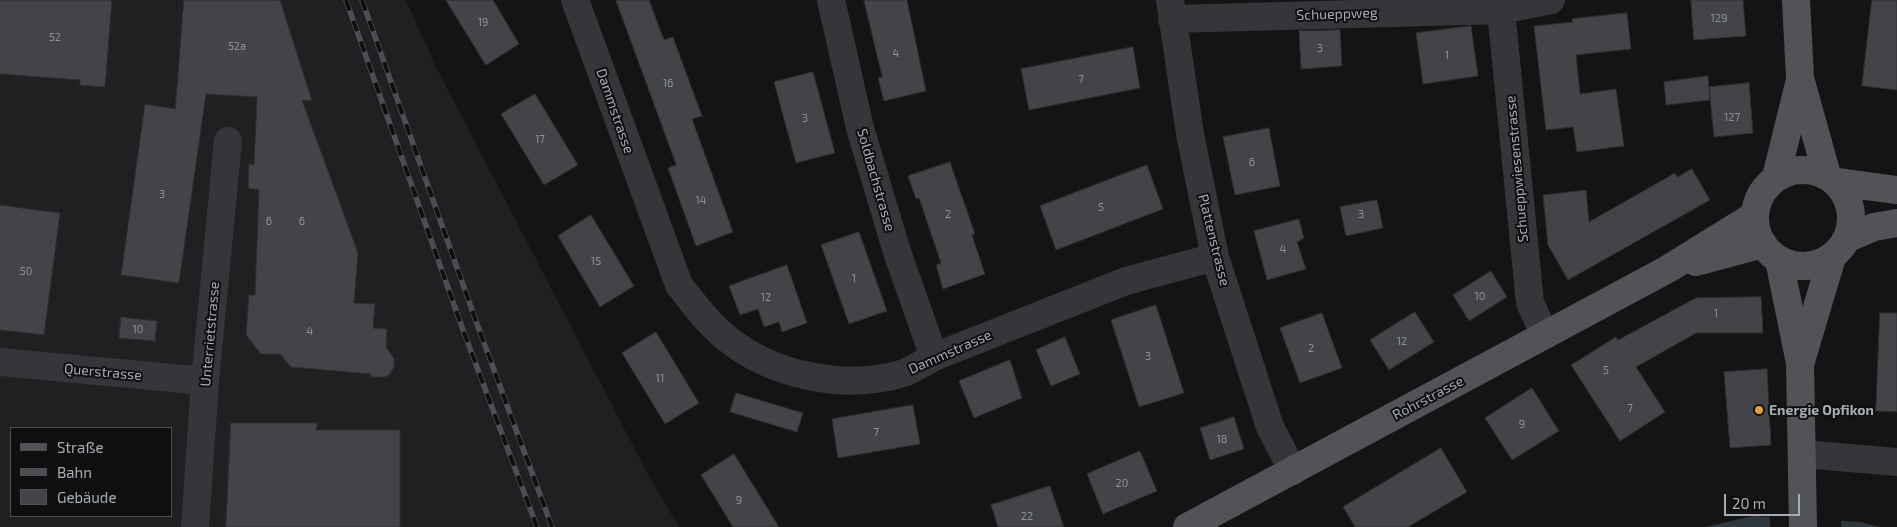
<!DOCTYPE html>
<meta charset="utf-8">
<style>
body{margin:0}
#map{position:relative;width:1897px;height:527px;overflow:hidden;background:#141415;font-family:"Exo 2",sans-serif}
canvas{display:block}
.legend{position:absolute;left:10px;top:427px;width:162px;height:90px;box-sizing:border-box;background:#0f0f10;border:1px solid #4b4e52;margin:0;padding:6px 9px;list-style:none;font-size:15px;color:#a6acb4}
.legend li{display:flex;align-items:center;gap:10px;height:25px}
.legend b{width:25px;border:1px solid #4b4e52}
.scale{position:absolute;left:1724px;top:494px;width:76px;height:22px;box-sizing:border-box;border:2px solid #a6acb4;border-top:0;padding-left:6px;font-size:15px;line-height:18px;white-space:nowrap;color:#a6acb4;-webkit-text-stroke:4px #0f0f10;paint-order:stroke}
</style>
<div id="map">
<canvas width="1897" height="527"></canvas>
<ul class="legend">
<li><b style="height:6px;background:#515359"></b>Straße</li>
<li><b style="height:6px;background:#4c4e53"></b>Bahn</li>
<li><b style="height:14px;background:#434448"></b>Gebäude</li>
</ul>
<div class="scale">20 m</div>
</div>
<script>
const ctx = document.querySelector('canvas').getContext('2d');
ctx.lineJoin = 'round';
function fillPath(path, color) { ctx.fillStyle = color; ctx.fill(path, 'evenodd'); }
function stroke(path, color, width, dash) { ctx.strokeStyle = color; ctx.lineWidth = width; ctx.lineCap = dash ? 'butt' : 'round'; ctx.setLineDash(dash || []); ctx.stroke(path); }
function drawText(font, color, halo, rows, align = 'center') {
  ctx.font = font + ' "Exo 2",sans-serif'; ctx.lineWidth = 4; ctx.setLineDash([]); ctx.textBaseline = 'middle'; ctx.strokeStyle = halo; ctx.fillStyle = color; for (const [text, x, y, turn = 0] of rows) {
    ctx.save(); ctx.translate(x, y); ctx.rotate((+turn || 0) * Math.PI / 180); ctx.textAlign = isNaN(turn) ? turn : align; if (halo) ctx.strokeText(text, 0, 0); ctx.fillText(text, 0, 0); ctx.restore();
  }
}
const built = new Path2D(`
 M 0,0 L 406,0 L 437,69 L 651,480 L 679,527 L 0,527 ZM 11,428 L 171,428 L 171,516 L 11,516 Z`);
const water = new Path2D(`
 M 1753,516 L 1861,522 L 1880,527 L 1705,527 Z`);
const pier = new Path2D(`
 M 1770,515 L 1841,519 L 1841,527 L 1770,527 Z`);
const building = new Path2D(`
 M 0,0 L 112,0 L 105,87 L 80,85 L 80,80 L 0,74 Z
 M 184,0 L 280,0 L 312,101 L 302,100 L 358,253 L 354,303 L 375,304 L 373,328 L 387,329 L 386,347 L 394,359 L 394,367 L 390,374 L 385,377 L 371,377 L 371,374 L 291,367 L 280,354 L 261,354 L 246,335 L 249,295 L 255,295 L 259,190 L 248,188 L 249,164 L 254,165 L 257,97 L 206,94 L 179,283 L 121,275 L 145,104 L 175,109 Z
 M 446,0 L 493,0 L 519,44 L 486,65 Z
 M 616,0 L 649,0 L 664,40 L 673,37 L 702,116 L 692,119 L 733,232 L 696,246 L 668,168 L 676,165 Z
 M 864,0 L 907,0 L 926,91 L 884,101 L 878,78 L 882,77 Z
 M 1691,0 L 1743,0 L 1746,36 L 1694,40 Z
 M 1872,0 L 1897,0 L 1897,90 L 1862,86 Z
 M 1627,13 L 1631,49 L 1576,55 L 1580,94 L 1616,89 L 1624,146 L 1577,152 L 1573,127 L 1546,130 L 1534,26 L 1573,22 L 1572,19 Z
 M 1471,26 L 1478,76 L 1423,84 L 1416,33 Z
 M 1340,30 L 1342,66 L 1301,69 L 1299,31 Z
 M 1133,47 L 1140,88 L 1029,110 L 1021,69 Z
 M 813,72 L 835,153 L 796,163 L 774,82 Z
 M 1708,76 L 1710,100 L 1666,105 L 1664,82 Z
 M 1749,83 L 1753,133 L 1714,137 L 1709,87 Z
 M 535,94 L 578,165 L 544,185 L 501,114 Z
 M 1269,128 L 1280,186 L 1235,195 L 1223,137 Z
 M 950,162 L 975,234 L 972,235 L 985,274 L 943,289 L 936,265 L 941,263 L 919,198 L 916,199 L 908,176 Z
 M 1147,165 L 1163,209 L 1056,250 L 1040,206 Z
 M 1692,169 L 1710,200 L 1568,280 L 1548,245 L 1543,195 L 1586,190 L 1589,222 L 1675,173 L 1677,177 Z
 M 1377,200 L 1383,228 L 1346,236 L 1340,207 Z
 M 0,205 L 60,213 L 44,335 L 0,330 Z
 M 591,215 L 634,286 L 600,307 L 558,236 Z
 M 1299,219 L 1304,238 L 1297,242 L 1306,269 L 1267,280 L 1254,231 Z
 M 859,232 L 887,311 L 849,324 L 821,245 Z
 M 787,265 L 807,323 L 782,332 L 779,322 L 764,327 L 758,309 L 740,315 L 729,286 Z
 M 1491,271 L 1507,297 L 1469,321 L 1453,295 Z
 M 1761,297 L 1763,333 L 1696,333 L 1636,367 L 1665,412 L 1620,441 L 1571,365 L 1616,337 L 1618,340 L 1696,298 Z
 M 1156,305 L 1184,393 L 1139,407 L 1111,320 Z
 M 1415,312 L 1434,342 L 1389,370 L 1370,340 Z
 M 1322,313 L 1342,368 L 1300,383 L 1280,328 Z
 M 1880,313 L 1897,313 L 1897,412 L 1876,411 Z
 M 121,317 L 157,321 L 155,341 L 119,338 Z
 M 656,332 L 699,403 L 665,424 L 622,353 Z
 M 1065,337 L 1080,374 L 1051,386 L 1036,350 Z
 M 1010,360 L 1022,398 L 974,418 L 959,381 Z
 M 1767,369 L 1771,445 L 1730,448 L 1724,372 Z
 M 1532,388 L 1559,431 L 1512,460 L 1485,418 Z
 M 736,393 L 803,413 L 797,432 L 730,412 Z
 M 913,405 L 920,444 L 838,458 L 832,419 Z
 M 1234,417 L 1244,449 L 1210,460 L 1200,428 Z
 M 231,423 L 317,423 L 316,430 L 400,430 L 400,527 L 226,527 Z
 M 1441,448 L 1467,492 L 1408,527 L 1355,527 L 1343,507 Z
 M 1140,451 L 1157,491 L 1103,514 L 1087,474 Z
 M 734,454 L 779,527 L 733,527 L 701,475 Z
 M 1050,486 L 1064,527 L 998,527 L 991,505 Z`);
const minor = new Path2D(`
 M 575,0 L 679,285 C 693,303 707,322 724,336 C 771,376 846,391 904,373 C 914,369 925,362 934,357 L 1126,281 L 1215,257
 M 831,0 L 860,128 L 897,252 L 934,357
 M 1170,0 L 1190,134 L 1215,257 L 1270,427 L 1293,471
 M 1500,0 L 1530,303 L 1545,335
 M 1172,19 L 1501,10 L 1551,0
 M 0,362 L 205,381
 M 1803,454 L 1897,462
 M 195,527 L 205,381 L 228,141`);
const major = new Path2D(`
 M 1796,0 L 1800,78 L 1827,175
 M1755 218a48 48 0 1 1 96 0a48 48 0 1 1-96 0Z
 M 1776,177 L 1800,80
 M 1837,182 L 1897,190
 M 1848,238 L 1874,227 L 1897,223
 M 1779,260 L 1800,363 L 1803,527
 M 1696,262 L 1763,244
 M 1801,361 L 1832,257
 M 1187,527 L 1668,269 L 1755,215`);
const rail = new Path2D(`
 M 346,0 L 463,330 L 537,527
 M 362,0 L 477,324 L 552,527`);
const markers = [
 [1759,410,5,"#e39f3d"]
];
const numberNames = [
 ["129",1719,18],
 ["19",483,22],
 ["52",55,37],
 ["52a",237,46],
 ["3",1320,48],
 ["4",896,53],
 ["1",1447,55],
 ["7",1081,79],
 ["16",668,83],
 ["127",1732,117],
 ["3",805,118],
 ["17",540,139],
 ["6",1252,162],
 ["3",162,194],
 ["14",701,200],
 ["5",1101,207],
 ["2",948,214],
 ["3",1361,214],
 ["6",269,221],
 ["6",302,221],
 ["4",1283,249],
 ["15",596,261],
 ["50",26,271],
 ["1",854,278],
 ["10",1480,296],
 ["12",766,297],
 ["1",1716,313],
 ["10",138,329],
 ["4",310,331],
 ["12",1402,341],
 ["2",1311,348],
 ["3",1148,356],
 ["5",1606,370],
 ["11",660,378],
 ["7",1630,408],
 ["9",1522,424],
 ["7",876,432],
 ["18",1222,439],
 ["20",1122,483],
 ["9",739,500],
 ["22",1027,516]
];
const streetNames = [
 ["Schueppweg",1337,14,-2],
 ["Dammstrasse",615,111,71],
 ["Schueppwiesenstrasse",1517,169,-95],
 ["Soldbachstrasse",876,180,74],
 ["Plattenstrasse",1214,240,76],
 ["Unterrietstrasse",210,334,-85],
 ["Dammstrasse",950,352,-24],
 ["Querstrasse",103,372,5],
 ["Rohrstrasse",1428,398,-28]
];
const poiNames = [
 ["Energie Opfikon",1769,410]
];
fillPath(built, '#202022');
fillPath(water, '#2e373d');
fillPath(pier, '#141415');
fillPath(building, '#434448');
stroke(building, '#2e2e31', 1);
stroke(minor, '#35363a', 28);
stroke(major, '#515359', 28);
stroke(rail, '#4c4e53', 5.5);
stroke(rail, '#0f0f10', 4, [11]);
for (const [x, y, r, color] of markers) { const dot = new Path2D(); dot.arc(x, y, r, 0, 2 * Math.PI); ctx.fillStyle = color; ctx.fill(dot); stroke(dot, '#0f0f10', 2); }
drawText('11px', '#8d9299', null, numberNames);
drawText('14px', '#a6acb4', '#0f0f10', streetNames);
drawText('bold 14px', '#a6acb4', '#0f0f10', poiNames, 'left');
</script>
